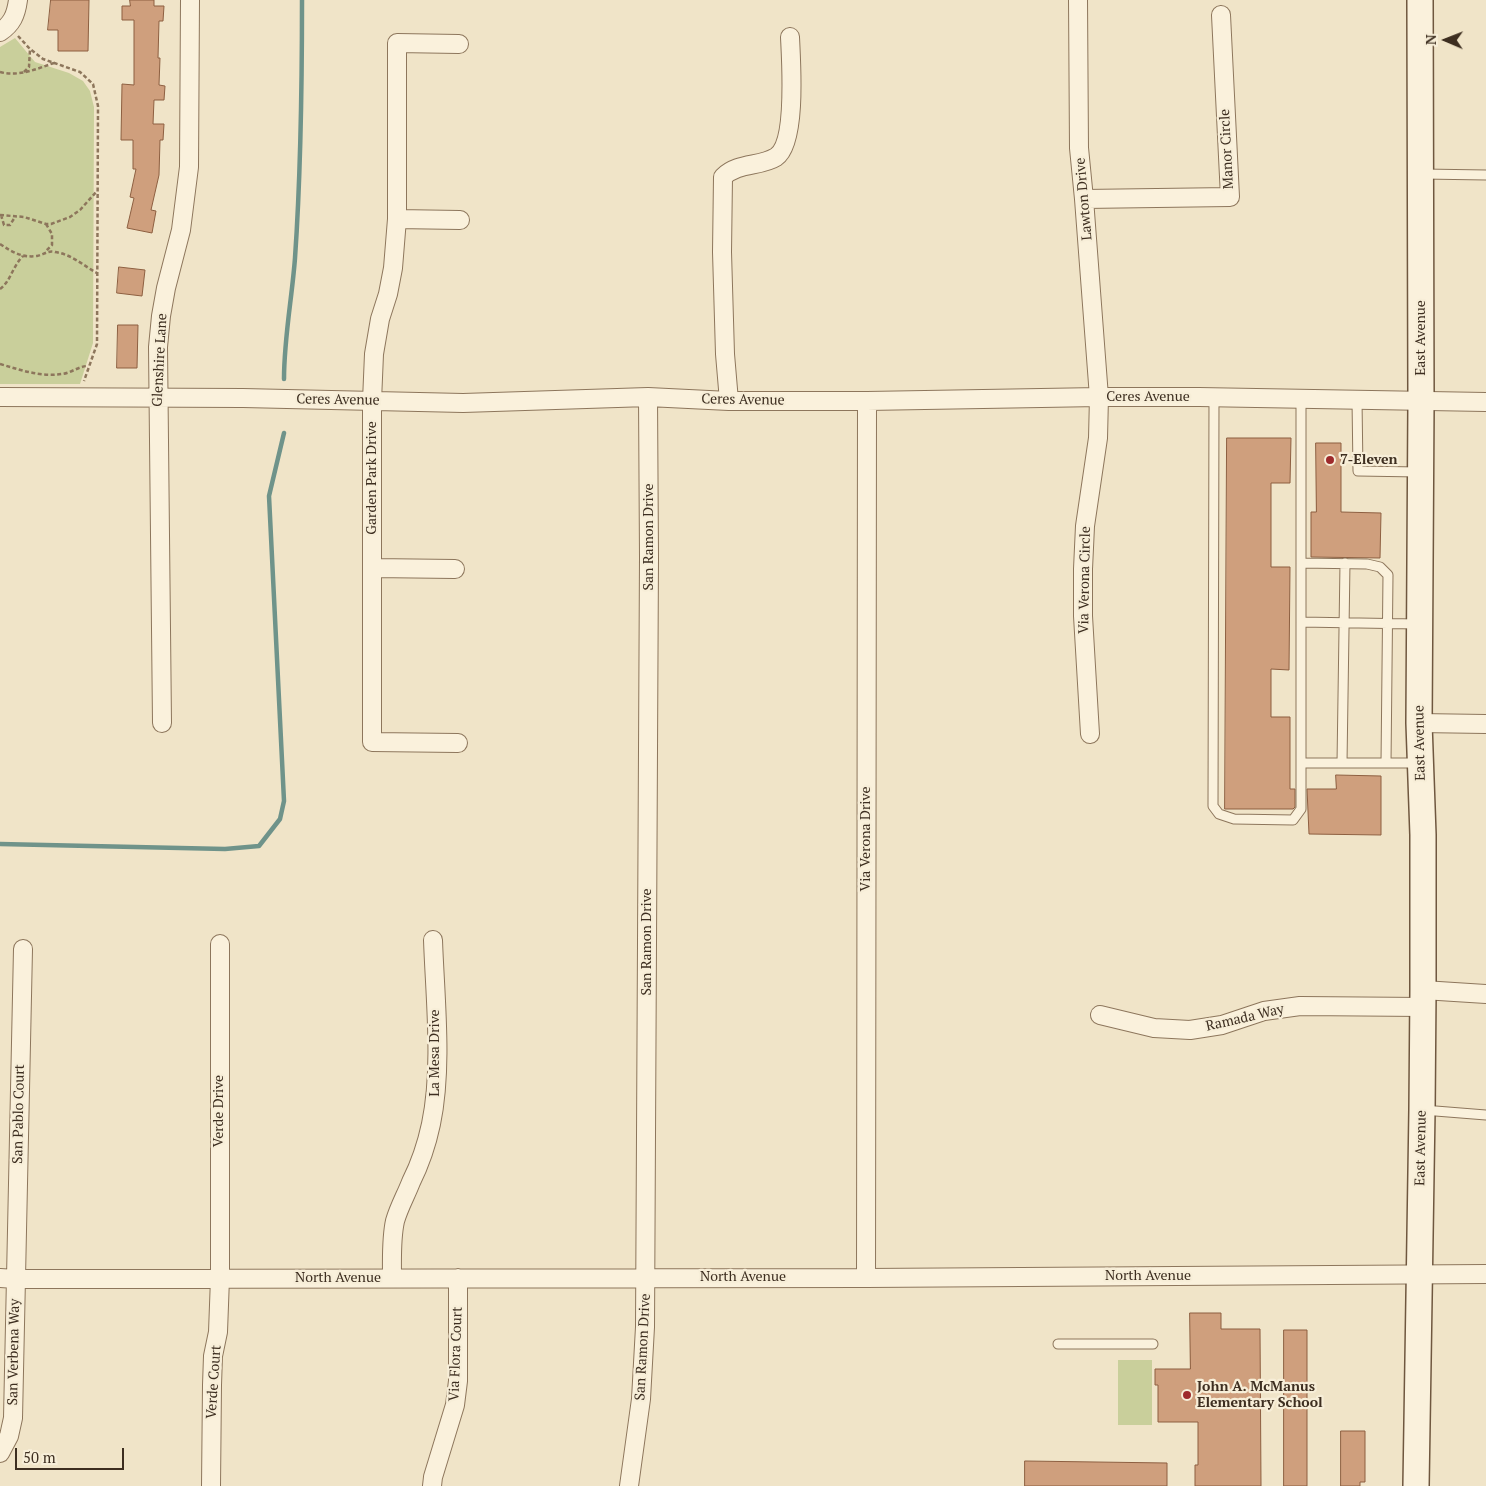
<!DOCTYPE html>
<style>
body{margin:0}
#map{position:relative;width:1486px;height:1486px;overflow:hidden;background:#f0e4c8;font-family:"PT Serif",serif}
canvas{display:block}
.north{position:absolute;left:1421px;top:15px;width:50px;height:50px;-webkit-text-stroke:4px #f7eed8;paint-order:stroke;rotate:271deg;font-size:14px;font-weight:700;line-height:20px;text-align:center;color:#3d2e20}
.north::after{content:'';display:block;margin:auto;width:18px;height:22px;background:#3d2e20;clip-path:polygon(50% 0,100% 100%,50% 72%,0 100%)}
.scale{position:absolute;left:15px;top:1448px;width:109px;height:22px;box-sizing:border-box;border:2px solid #3d2e20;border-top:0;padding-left:6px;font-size:15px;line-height:18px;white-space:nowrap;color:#3d2e20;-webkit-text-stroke:4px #f7eed8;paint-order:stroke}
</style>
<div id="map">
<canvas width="1486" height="1486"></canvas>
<div class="north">N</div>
<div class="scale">50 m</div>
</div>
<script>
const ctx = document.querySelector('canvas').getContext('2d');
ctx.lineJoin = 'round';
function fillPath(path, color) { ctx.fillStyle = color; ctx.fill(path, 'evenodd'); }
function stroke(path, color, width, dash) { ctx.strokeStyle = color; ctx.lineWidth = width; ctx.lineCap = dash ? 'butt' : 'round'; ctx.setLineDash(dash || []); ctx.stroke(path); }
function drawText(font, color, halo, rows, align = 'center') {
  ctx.font = font + ' "PT Serif",serif'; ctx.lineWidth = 4.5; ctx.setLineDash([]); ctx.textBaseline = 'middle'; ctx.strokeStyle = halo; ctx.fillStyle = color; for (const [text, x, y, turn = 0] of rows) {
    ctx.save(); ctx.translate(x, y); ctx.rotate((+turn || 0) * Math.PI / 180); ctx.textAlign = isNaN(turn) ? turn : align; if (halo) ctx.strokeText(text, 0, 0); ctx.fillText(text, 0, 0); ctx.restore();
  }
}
const green = new Path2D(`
 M 15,38 L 35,62 L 69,73 L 83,81 L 90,91 L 94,107 L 93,343 L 80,384 L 0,384 L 0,47 Z
 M 1118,1360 L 1152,1360 L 1152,1425 L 1118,1425 Z`);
const stream = new Path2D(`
 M 284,379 C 284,338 292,298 295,258 C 301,172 302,86 302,0
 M 0,844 L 225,849 L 259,846 L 280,819 L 284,801 L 269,496 L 284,433`);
const building = new Path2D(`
 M 51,0 L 89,0 L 88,51 L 58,51 L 58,30 L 48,30 Z
 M 130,0 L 154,0 L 154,6 L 164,6 L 163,21 L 159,21 L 158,58 L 160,58 L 159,85 L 165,86 L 164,100 L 154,100 L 153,124 L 164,124 L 163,140 L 160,140 L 159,175 L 151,210 L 156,211 L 152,233 L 127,228 L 134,198 L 130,197 L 136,169 L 133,169 L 133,140 L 121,140 L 122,84 L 134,85 L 134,20 L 122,20 L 122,6 L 130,6 Z
 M 119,267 L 145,270 L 142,296 L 117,293 Z
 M 118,325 L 138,325 L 137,368 L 117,368 Z
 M 1227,438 L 1291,438 L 1290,483 L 1271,483 L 1271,567 L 1290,567 L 1289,670 L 1271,669 L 1271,717 L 1290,717 L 1290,789 L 1295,789 L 1295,807 L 1293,809 L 1225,809 Z
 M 1316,443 L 1341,443 L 1341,512 L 1381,513 L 1380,558 L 1311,557 L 1311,512 L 1316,512 Z
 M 1336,775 L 1381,776 L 1381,835 L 1309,834 L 1307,789 L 1336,789 Z
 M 1190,1313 L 1221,1313 L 1221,1329 L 1260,1329 L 1261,1486 L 1195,1486 L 1195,1465 L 1198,1465 L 1198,1422 L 1158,1422 L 1158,1385 L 1155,1385 L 1155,1369 L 1190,1369 Z
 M 1284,1330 L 1307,1330 L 1307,1486 L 1284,1486 Z
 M 1341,1431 L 1365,1431 L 1365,1482 L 1360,1482 L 1360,1486 L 1341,1486 Z
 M 1025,1461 L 1167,1463 L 1167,1486 L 1025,1486 Z`);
const path = new Path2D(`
 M 18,36 L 30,49 L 43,59 L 80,72 L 93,84 L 98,106 L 97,344 L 84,381
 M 0,72 C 19,77 36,69 54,63
 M 24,72 L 29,67 L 30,49
 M 0,215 L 24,217 L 46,224 L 51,224 L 70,217 L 80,210 L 97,191
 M 1,215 L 4,225 L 10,225 L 15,217
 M 46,224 L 52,234 L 52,245 L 46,251
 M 0,244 C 12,252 22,258 37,256 C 43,255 48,250 55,252 C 71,254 84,266 97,273
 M 0,289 C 11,281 12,267 23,256
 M 0,364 C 21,370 39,377 62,374 C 71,373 79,366 88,366`);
const lane = new Path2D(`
 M 1423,174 L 1486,175
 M 1214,397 L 1213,806 L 1219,814 L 1234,819 L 1293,820 L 1301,809 L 1301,399
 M 1357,400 L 1358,471 L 1419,472
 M 1301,563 L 1367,564 L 1380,567 L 1388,575 L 1386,763
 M 1301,622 L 1417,624
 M 1301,763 L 1418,763
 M 1342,763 L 1345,563
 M 1423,1110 L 1486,1115
 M 1058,1344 L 1153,1344`);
const street = new Path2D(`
 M 1078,0 L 1079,148 L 1084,199 L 1099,397 L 1098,438 L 1085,526 L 1083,569 L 1083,616 L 1090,734
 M 0,32 C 12,24 16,15 18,0
 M 1084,199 L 1230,197 L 1221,15
 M 397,219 L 460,220
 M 0,397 L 243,398 L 463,403 L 648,397 L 729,401 L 867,401 L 1099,397 L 1199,397 L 1486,402
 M 729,401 L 725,354 L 722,252 L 723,177 C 738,162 760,167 776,157 C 797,143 791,60 790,37
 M 373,568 L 455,569
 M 162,723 L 158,347 L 161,316 L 166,288 L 181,230 L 189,167 L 190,0
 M 1419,723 L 1486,724
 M 458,743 L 372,742 L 372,401 L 374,354 L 380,319 L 388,294 L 393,268 L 397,219 L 397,43 L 459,44
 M 1423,990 L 1486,994
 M 1100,1015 L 1154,1028 L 1190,1030 L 1222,1025 L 1264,1011 L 1300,1006 L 1423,1007
 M 0,1278 L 15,1279 L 866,1278 L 1486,1274
 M 392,1278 C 392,1259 391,1239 395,1221 C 399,1207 406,1195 411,1182 C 420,1164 427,1143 431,1124 C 443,1067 435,998 433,940
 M 866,1278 L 867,401
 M 0,1453 L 9,1436 L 13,1418 L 23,949
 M 211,1486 L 212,1385 L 213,1356 L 218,1332 L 220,1278 L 220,944
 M 432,1486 L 433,1477 L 455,1405 L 458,1381 L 458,1278
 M 629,1486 L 641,1399 L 645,1327 L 649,557 L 648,397`);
const secondary = new Path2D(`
 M 1416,1486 L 1422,1110 L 1423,990 L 1423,835 L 1419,723 L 1421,402 L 1420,0`);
const markers = [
 [1330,460,5,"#9e2a2b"],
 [1187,1395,5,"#9e2a2b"]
];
const streetNames = [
 ["Manor Circle",1227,149,-93],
 ["Lawton Drive",1084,199,-95],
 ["East Avenue",1421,338,-90],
 ["Glenshire Lane",160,360,-87],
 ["Ceres Avenue",1148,397],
 ["Ceres Avenue",338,400,1],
 ["Ceres Avenue",743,400,1],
 ["Garden Park Drive",372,478,-90],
 ["San Ramon Drive",649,537,-90],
 ["Via Verona Circle",1085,580,-89],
 ["East Avenue",1420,743,-91],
 ["Via Verona Drive",866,839,-90],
 ["San Ramon Drive",647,942,-90],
 ["Ramada Way",1245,1018,-13],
 ["La Mesa Drive",435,1053,-90],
 ["Verde Drive",219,1111,-90],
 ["San Pablo Court",19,1114,-89],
 ["East Avenue",1421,1148,-89],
 ["North Avenue",1148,1276],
 ["North Avenue",743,1277],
 ["North Avenue",338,1278],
 ["San Ramon Drive",643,1347,-87],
 ["San Verbena Way",14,1352,-89],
 ["Via Flora Court",456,1354,-88],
 ["Verde Court",214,1382,-86]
];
const poiNames = [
 ["7-Eleven",1340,460],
 ["John A. McManus",1197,1387],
 ["Elementary School",1197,1403]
];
fillPath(green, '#c9cf9b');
stroke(stream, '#6f938a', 4.5);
fillPath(building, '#cf9f7d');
stroke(building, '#8d5f41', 1);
stroke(lane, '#8d765c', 11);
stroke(street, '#8d765c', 20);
stroke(secondary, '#6f573f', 28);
stroke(path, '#8d765c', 2.5, [4, 2.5]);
stroke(lane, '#faf1dc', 9);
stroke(street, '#faf1dc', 18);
stroke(secondary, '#faf1dc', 25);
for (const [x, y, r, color] of markers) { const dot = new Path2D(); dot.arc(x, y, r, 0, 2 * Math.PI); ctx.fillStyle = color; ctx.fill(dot); stroke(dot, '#f7eed8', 2); }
drawText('14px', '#3d2e20', '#f7eed8', streetNames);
drawText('bold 14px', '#3d2e20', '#f7eed8', poiNames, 'left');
</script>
